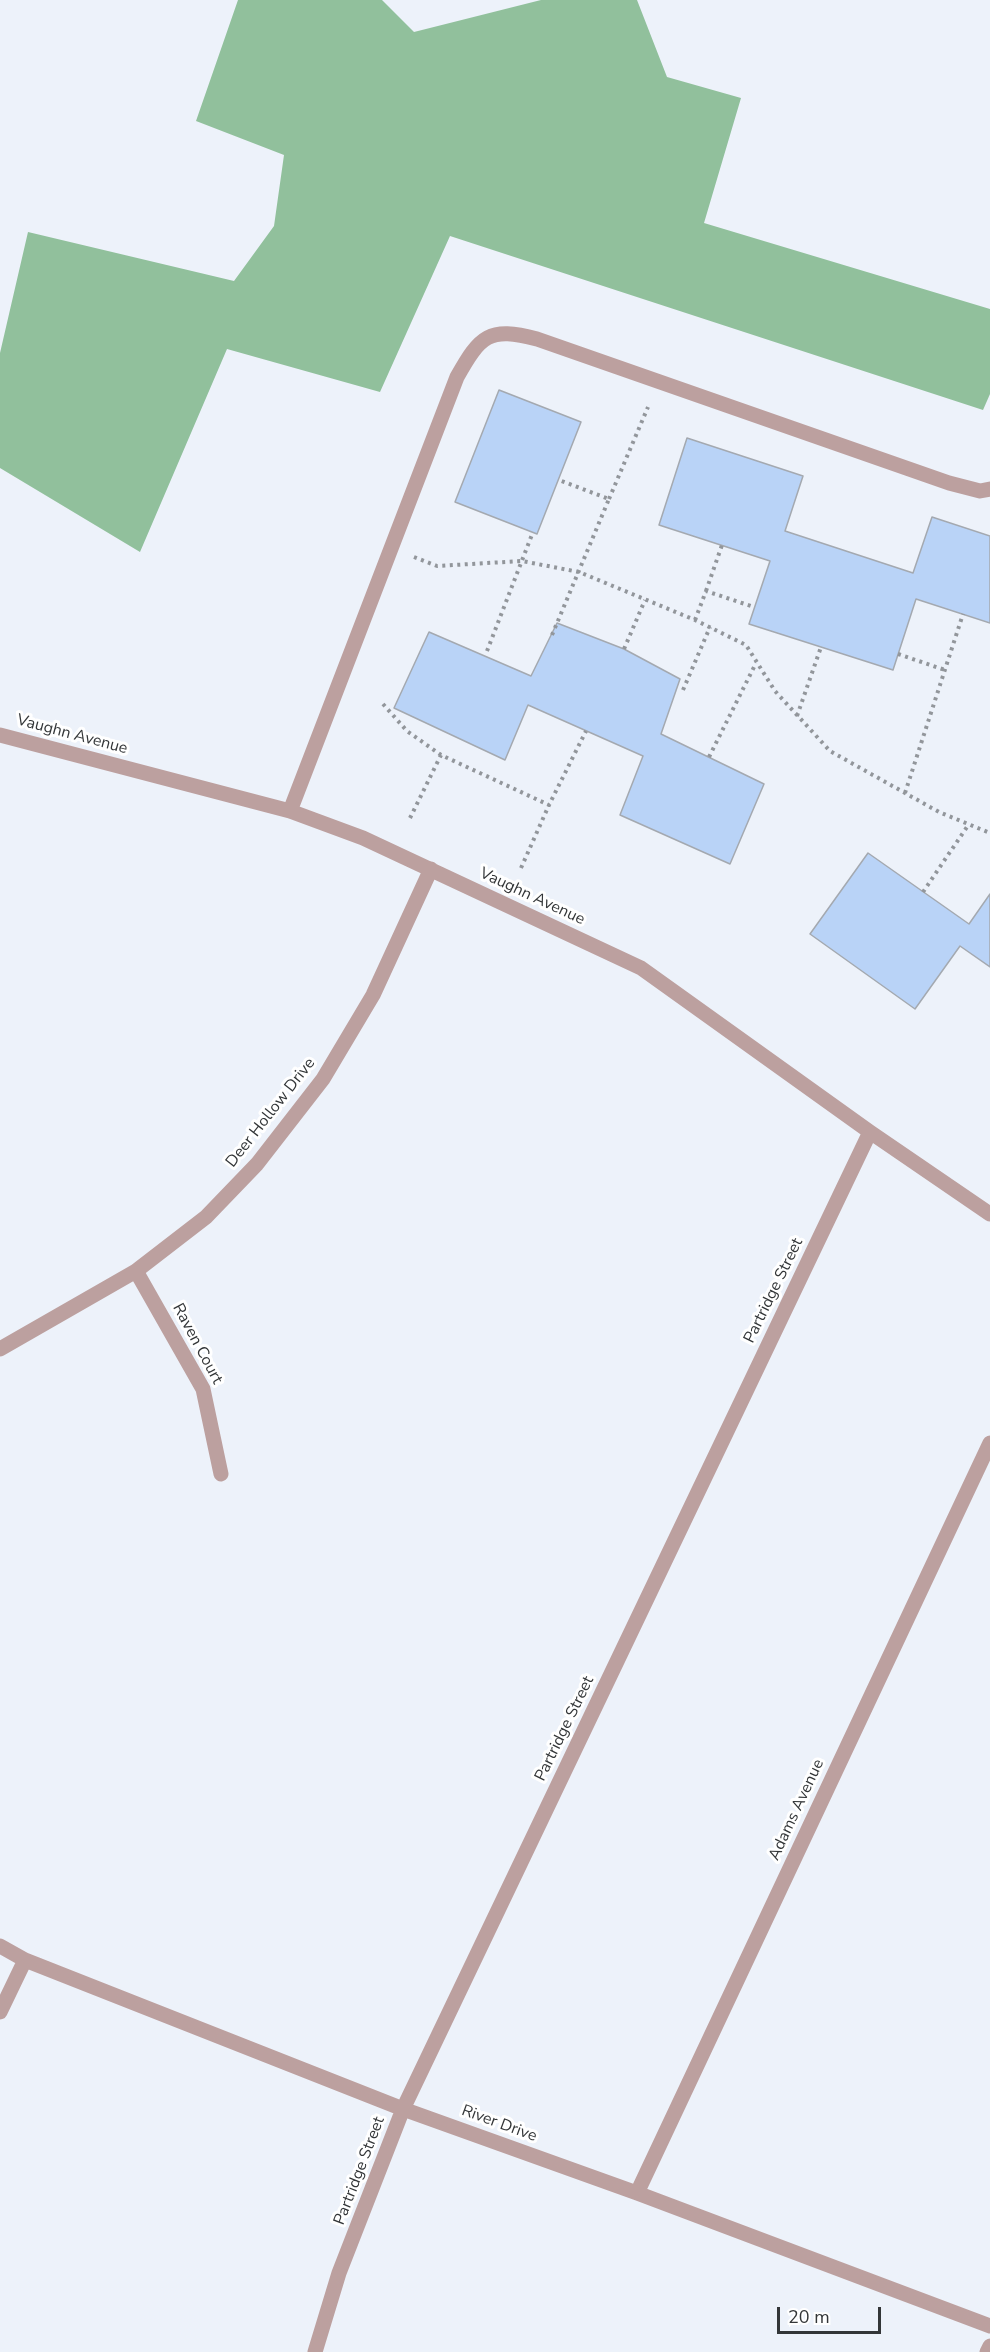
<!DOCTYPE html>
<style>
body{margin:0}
#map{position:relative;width:990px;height:2352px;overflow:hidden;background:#edf2fa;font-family:"Nunito Sans",sans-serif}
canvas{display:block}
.scale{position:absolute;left:777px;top:2307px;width:104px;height:27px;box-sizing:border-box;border:3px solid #333638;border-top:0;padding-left:8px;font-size:18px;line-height:21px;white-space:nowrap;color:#333638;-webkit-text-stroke:4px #fff;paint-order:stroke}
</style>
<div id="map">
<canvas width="990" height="2352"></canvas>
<div class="scale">20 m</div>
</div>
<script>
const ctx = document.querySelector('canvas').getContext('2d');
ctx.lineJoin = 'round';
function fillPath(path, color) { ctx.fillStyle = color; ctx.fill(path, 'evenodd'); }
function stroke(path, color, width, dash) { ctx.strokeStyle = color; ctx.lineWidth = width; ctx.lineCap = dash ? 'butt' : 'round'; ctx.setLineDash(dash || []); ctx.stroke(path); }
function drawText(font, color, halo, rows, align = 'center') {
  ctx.font = font + ' "Nunito Sans",sans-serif'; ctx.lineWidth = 6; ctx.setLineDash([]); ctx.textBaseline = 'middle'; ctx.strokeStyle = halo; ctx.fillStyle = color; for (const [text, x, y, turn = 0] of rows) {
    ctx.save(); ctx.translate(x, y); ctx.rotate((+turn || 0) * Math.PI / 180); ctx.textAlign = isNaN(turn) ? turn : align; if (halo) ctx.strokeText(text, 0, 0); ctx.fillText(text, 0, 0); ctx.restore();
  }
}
const forest = new Path2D(`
 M 238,0 L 382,0 L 414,32 L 541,0 L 637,0 L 667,77 L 741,98 L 704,223 L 990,309 L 990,394 L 983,410 L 450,236 L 380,392 L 227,349 L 140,552 L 0,468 L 0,353 L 28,232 L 234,281 L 274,226 L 284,155 L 196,121 Z`);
const building = new Path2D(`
 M 499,390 L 581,422 L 537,534 L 455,502 Z
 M 687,438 L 803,476 L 785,531 L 913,573 L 932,517 L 990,536 L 990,623 L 916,599 L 893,670 L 749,624 L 770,561 L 659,525 Z
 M 557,623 L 624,649 L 680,679 L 661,734 L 764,784 L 730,864 L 620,815 L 643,756 L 528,705 L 505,760 L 394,708 L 429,632 L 531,676 Z
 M 868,853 L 969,924 L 990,894 L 990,967 L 960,946 L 915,1009 L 810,934 Z`);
const path = new Path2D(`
 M 609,499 L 648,407
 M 414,557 L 437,566 L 522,561 L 579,572 L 695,620 L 746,645 L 775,691 L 830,751 L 939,812 L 990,833
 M 706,591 L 722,545
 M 695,620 L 706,591 L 754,607
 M 552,635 L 609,499 L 559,480
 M 624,649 L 645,600
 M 487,651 L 533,532
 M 898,654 L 945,670
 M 683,690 L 710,627
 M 383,704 L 407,731 L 441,755 L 549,805 L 586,731
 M 797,716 L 821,647
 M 709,757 L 756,663
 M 905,793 L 963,614
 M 410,818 L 441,755
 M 521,868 L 549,805
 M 923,892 L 969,824`);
const minor = new Path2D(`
 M 0,735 L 290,811 L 363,838 L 641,968 L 870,1132 L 990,1214
 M 290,811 L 457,377 C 480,336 489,326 537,339 L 949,483 L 980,491 L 990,489
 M 136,1271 L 203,1389 L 221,1474
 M 0,1349 L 136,1271 L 206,1217 L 257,1164 L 323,1079 L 373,995 L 431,869
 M 0,1946 L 25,1960 L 403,2109 L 637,2193 L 990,2326
 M 0,2012 L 25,1960
 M 637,2193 L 990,1443
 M 315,2352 L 339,2273 L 403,2109 L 870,1132
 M 987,2352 L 990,2346`);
const streetNames = [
 ["Vaughn Avenue",72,735,15],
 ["Vaughn Avenue",532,897,25],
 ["Deer Hollow Drive",271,1113,-52],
 ["Partridge Street",774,1291,-64],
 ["Raven Court",197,1344,62],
 ["Partridge Street",565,1729,-64],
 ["Adams Avenue",797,1810,-65],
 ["River Drive",499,2124,20],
 ["Partridge Street",360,2171,-69]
];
fillPath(forest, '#91c09c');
fillPath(building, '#b9d3f7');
stroke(building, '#a4a9b0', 1.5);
stroke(path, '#92969b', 4, [3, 4.5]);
stroke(minor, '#bca09f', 15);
drawText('16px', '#333638', '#fff', streetNames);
</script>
